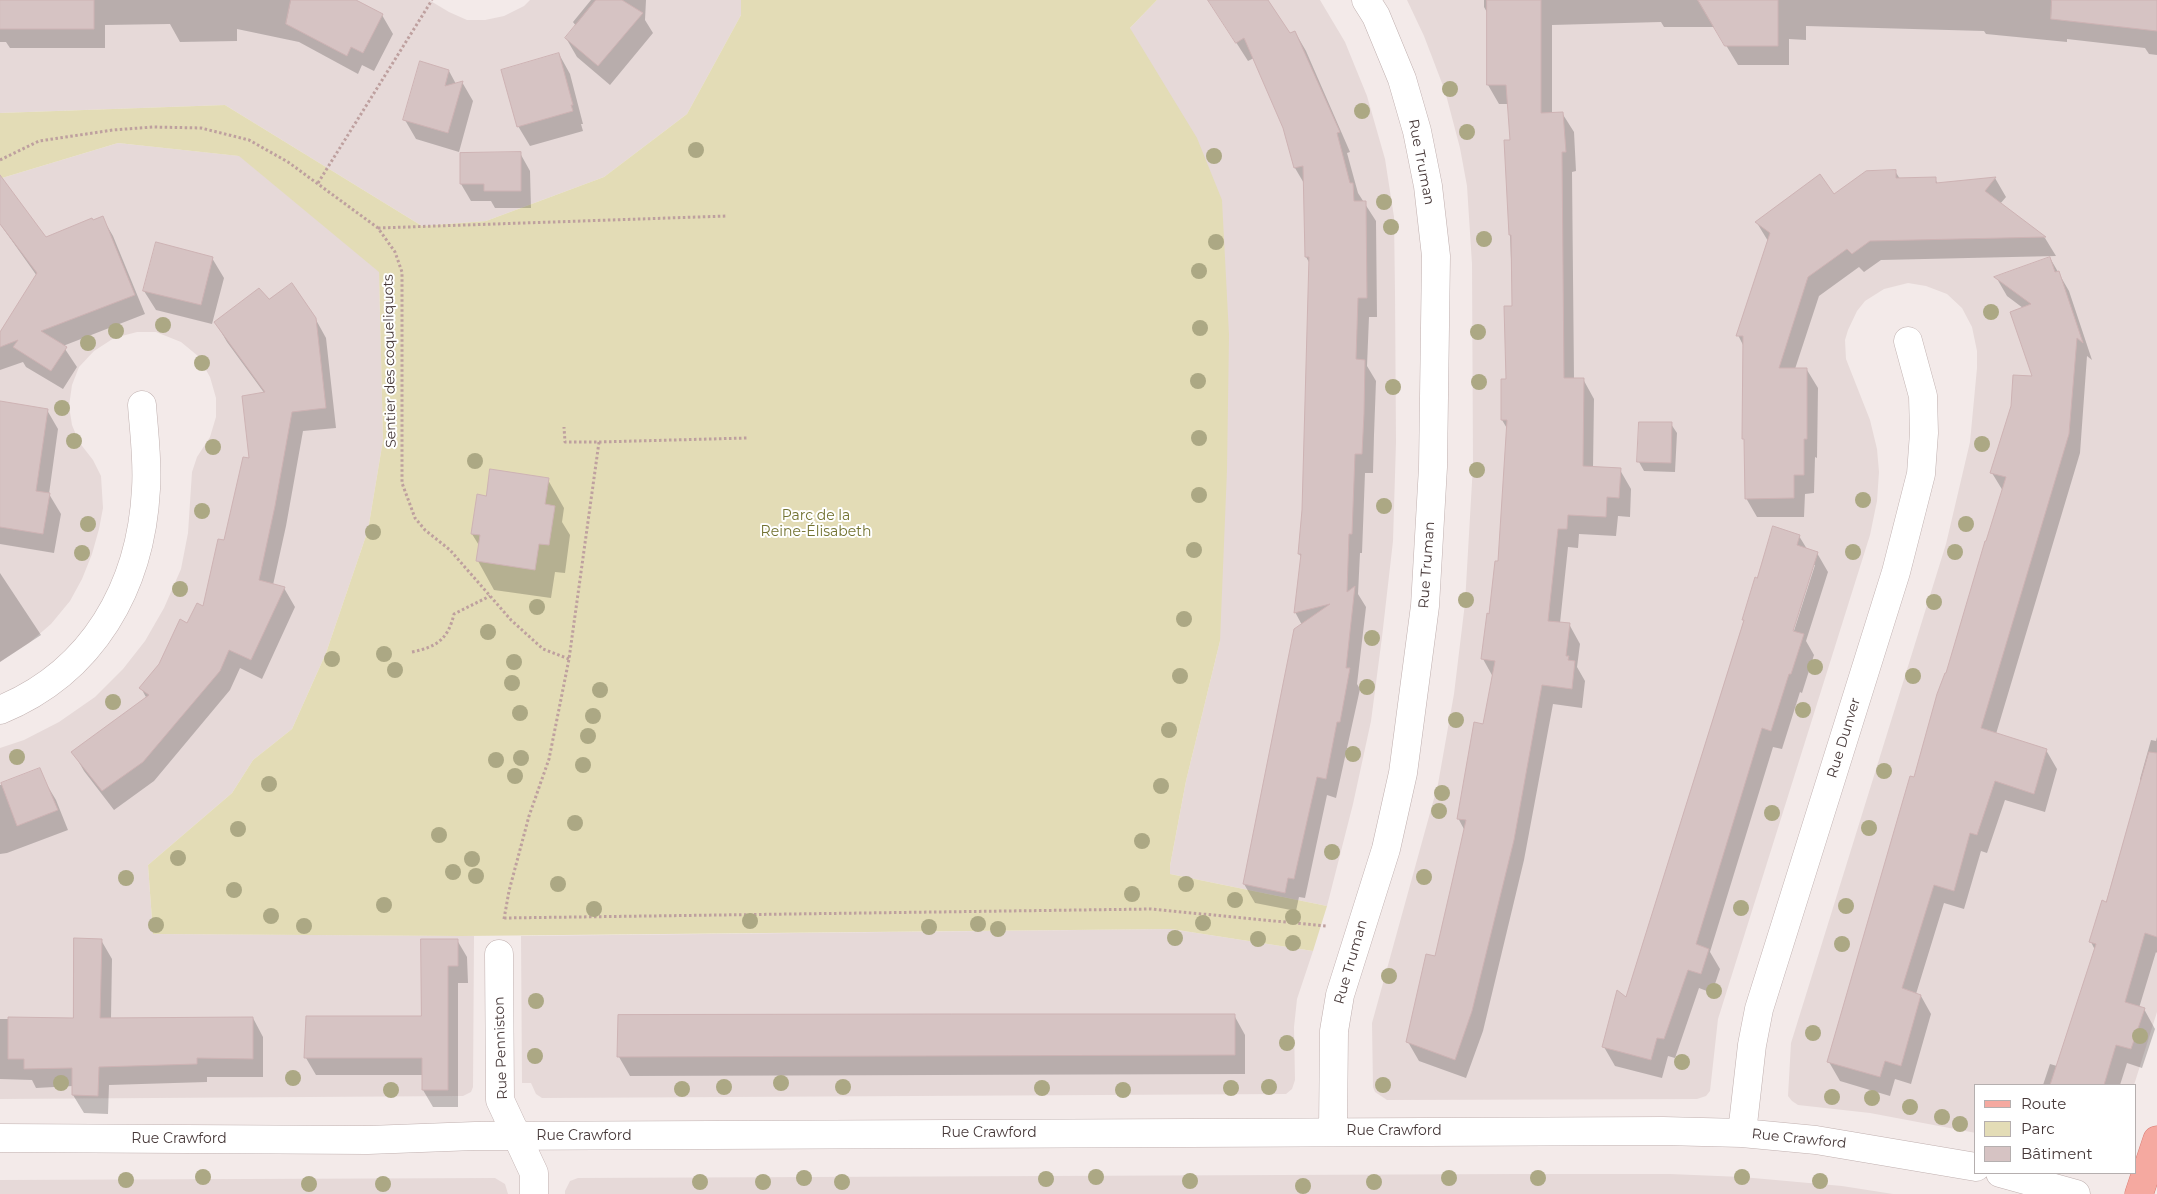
<!DOCTYPE html>
<meta charset="utf-8">
<style>
body{margin:0}
#map{position:relative;width:2157px;height:1194px;overflow:hidden;background:#f3eae9;font-family:Montserrat,sans-serif}
canvas{display:block}
.legend{position:absolute;left:1974px;top:1084px;width:162px;height:90px;box-sizing:border-box;background:#fff;border:1px solid #b5afaf;margin:0;padding:6px 9px;list-style:none;font-size:15px;color:#463838}
.legend li{display:flex;align-items:center;gap:10px;height:25px}
.legend b{width:25px;border:1px solid #b5afaf}
</style>
<div id="map">
<canvas width="2157" height="1194"></canvas>
<ul class="legend">
<li><b style="height:6px;background:#f5a9a0"></b>Route</li>
<li><b style="height:14px;background:#e3dcb6"></b>Parc</li>
<li><b style="height:14px;background:#d6c3c3"></b>Bâtiment</li>
</ul>
</div>
<script>
const ctx = document.querySelector('canvas').getContext('2d');
ctx.lineJoin = 'round';
function fillPath(path, color) { ctx.fillStyle = color; ctx.fill(path, 'evenodd'); }
function stroke(path, color, width, dash) { ctx.strokeStyle = color; ctx.lineWidth = width; ctx.lineCap = dash ? 'butt' : 'round'; ctx.setLineDash(dash || []); ctx.stroke(path); }
function drawText(font, color, halo, rows, align = 'center') {
  ctx.font = font + ' Montserrat,sans-serif'; ctx.lineWidth = 4; ctx.setLineDash([]); ctx.textBaseline = 'middle'; ctx.strokeStyle = halo; ctx.fillStyle = color; for (const [text, x, y, turn = 0] of rows) {
    ctx.save(); ctx.translate(x, y); ctx.rotate((+turn || 0) * Math.PI / 180); ctx.textAlign = isNaN(turn) ? turn : align; if (halo) ctx.strokeText(text, 0, 0); ctx.fillText(text, 0, 0); ctx.restore();
  }
}
const residential = new Path2D(`
 M 0,0 L 429,0 L 449,12 L 467,20 L 485,20 L 504,16 L 524,6 L 530,0 L 741,0 L 741,15 L 687,114 L 604,177 L 486,221 L 422,226 L 225,105 L 0,113 Z
 M 1157,0 L 1320,0 L 1345,42 L 1367,96 L 1385,159 L 1394,217 L 1395,293 L 1396,442 L 1393,541 L 1382,637 L 1371,721 L 1353,804 L 1327,906 L 1170,874 L 1170,866 L 1186,781 L 1220,641 L 1130,28 Z
 M 1407,0 L 2157,0 L 2157,1012 L 2134,1085 L 1976,1085 L 1976,1133 L 1870,1113 L 1798,1105 L 1792,1101 L 1788,1096 L 1791,1043 L 1946,544 L 1970,442 L 1977,368 L 1977,351 L 1972,327 L 1962,308 L 1947,294 L 1926,286 L 1908,283 L 1884,289 L 1865,301 L 1857,311 L 1848,330 L 1845,340 L 1846,359 L 1870,420 L 1877,449 L 1879,472 L 1877,501 L 1870,535 L 1718,1019 L 1710,1091 L 1706,1096 L 1697,1099 L 1387,1100 L 1375,1092 L 1373,1087 L 1372,1023 L 1438,784 L 1454,694 L 1465,603 L 1473,465 L 1472,264 L 1467,186 L 1460,148 L 1445,91 L 1424,36 Z
 M 118,143 L 240,156 L 379,271 L 383,440 L 368,530 L 326,653 L 292,729 L 253,760 L 232,793 L 148,865 L 153,934 L 474,936 L 473,1087 L 471,1092 L 463,1096 L 0,1099 L 0,748 L 24,740 L 59,722 L 95,697 L 123,669 L 145,641 L 164,608 L 181,569 L 188,533 L 192,472 L 197,457 L 210,437 L 216,417 L 216,398 L 210,377 L 198,356 L 181,342 L 156,332 L 137,332 L 114,338 L 94,351 L 79,367 L 72,385 L 69,406 L 72,425 L 79,442 L 93,460 L 101,476 L 103,508 L 99,529 L 92,554 L 82,579 L 70,601 L 51,624 L 29,643 L 0,662 L 0,180 L 2,178 Z
 M 1171,929 L 1313,951 L 1297,999 L 1294,1027 L 1295,1080 L 1292,1089 L 1286,1094 L 542,1098 L 536,1094 L 531,1083 L 522,1083 L 521,936 Z
 M 1515,1174 L 1670,1174 L 1742,1177 L 1842,1186 L 1893,1194 L 565,1194 L 565,1191 L 570,1181 L 578,1178 Z
 M 495,1178 L 505,1184 L 508,1194 L 0,1194 L 0,1180 Z`);
const green = new Path2D(`
 M 741,0 L 1157,0 L 1130,28 L 1197,138 L 1222,200 L 1229,335 L 1227,470 L 1220,641 L 1186,781 L 1170,866 L 1170,874 L 1327,906 L 1313,951 L 1171,929 L 461,936 L 153,934 L 148,865 L 232,793 L 253,760 L 292,729 L 326,653 L 368,530 L 383,440 L 379,272 L 239,156 L 118,143 L 2,178 L 0,180 L 0,113 L 225,105 L 422,226 L 486,221 L 604,177 L 687,114 L 741,15 Z`);
const shadow = new Path2D(`
 M 0,0 L 353,0 L 382,15 L 393,34 L 374,71 L 362,65 L 358,74 L 299,42 L 237,29 L 237,41 L 180,42 L 170,24 L 105,25 L 105,48 L 10,48 L 6,42 L 0,42 Z
 M 591,0 L 646,0 L 645,20 L 653,33 L 610,85 L 577,57 L 566,38 L 576,26 L 573,22 Z
 M 1209,0 L 1266,0 L 1290,34 L 1295,32 L 1306,51 L 1350,152 L 1347,153 L 1358,193 L 1376,221 L 1377,317 L 1369,317 L 1367,366 L 1376,381 L 1374,435 L 1373,473 L 1365,473 L 1362,553 L 1360,553 L 1358,594 L 1366,607 L 1357,684 L 1360,689 L 1336,798 L 1327,795 L 1305,898 L 1299,897 L 1296,911 L 1255,903 L 1244,884 L 1302,625 L 1295,612 L 1302,558 L 1299,554 L 1303,510 L 1310,264 L 1306,257 L 1305,185 L 1295,168 L 1284,128 L 1254,58 L 1248,61 Z
 M 1484,0 L 2157,0 L 2157,55 L 2149,54 L 2145,48 L 2067,39 L 2067,42 L 1986,34 L 1984,31 L 1806,26 L 1806,40 L 1789,39 L 1789,65 L 1738,65 L 1715,27 L 1664,27 L 1661,22 L 1552,25 L 1552,114 L 1562,113 L 1574,132 L 1576,171 L 1572,172 L 1574,379 L 1583,379 L 1594,399 L 1593,468 L 1620,470 L 1631,489 L 1630,517 L 1618,516 L 1616,536 L 1579,534 L 1578,548 L 1568,547 L 1560,623 L 1569,624 L 1580,644 L 1577,667 L 1585,681 L 1582,708 L 1553,704 L 1524,860 L 1483,1031 L 1466,1078 L 1419,1061 L 1408,1042 L 1436,957 L 1465,831 L 1458,818 L 1484,725 L 1493,677 L 1483,659 L 1499,562 L 1508,430 L 1502,420 L 1508,380 L 1513,308 L 1510,235 L 1512,141 L 1509,104 L 1499,104 L 1488,85 L 1488,14 L 1484,7 Z
 M 559,54 L 570,74 L 583,124 L 581,124 L 583,131 L 530,146 L 518,126 Z
 M 449,71 L 456,84 L 462,82 L 473,101 L 459,152 L 416,139 L 405,120 Z
 M 520,153 L 530,171 L 531,208 L 495,208 L 491,201 L 471,201 L 461,184 Z
 M 1895,171 L 1900,179 L 1935,179 L 1938,184 L 1995,178 L 2006,197 L 2000,204 L 2045,238 L 2056,256 L 1881,260 L 1864,272 L 1859,267 L 1819,296 L 1795,369 L 1807,370 L 1818,388 L 1817,458 L 1815,457 L 1814,493 L 1805,494 L 1804,517 L 1757,517 L 1746,498 L 1744,347 L 1738,335 L 1768,241 L 1757,223 L 1834,196 Z
 M 0,211 L 46,239 L 102,217 L 113,236 L 145,314 L 63,346 L 77,367 L 63,389 L 26,367 L 23,362 L 0,370 L 0,334 L 37,276 L 0,224 Z
 M 212,258 L 224,278 L 212,324 L 156,310 L 144,291 Z
 M 2050,258 L 2069,291 L 2092,360 L 2087,356 L 2080,453 L 1996,734 L 2046,750 L 2057,769 L 2045,812 L 2005,800 L 1987,853 L 1981,851 L 1964,909 L 1944,903 L 1916,994 L 1921,996 L 1931,1014 L 1911,1084 L 1895,1079 L 1890,1096 L 1840,1081 L 1829,1062 L 2003,491 L 1992,473 L 2034,378 L 2023,308 L 2007,296 L 1996,277 Z
 M 268,301 L 315,318 L 326,338 L 336,428 L 303,431 L 286,526 L 273,585 L 284,588 L 295,607 L 262,679 L 240,668 L 230,690 L 154,781 L 114,810 L 84,771 L 73,752 L 147,699 L 141,688 L 160,664 L 188,624 L 204,607 L 251,459 L 265,394 L 227,342 L 216,323 Z
 M 0,402 L 47,410 L 58,429 L 49,494 L 61,514 L 54,553 L 0,544 Z
 M 1671,424 L 1677,433 L 1675,472 L 1644,471 L 1639,462 Z
 M 548,480 L 564,508 L 562,522 L 570,535 L 565,573 L 555,572 L 551,598 L 494,590 L 478,561 L 480,547 L 472,534 L 487,497 Z
 M 1799,536 L 1807,549 L 1817,553 L 1828,572 L 1806,641 L 1814,655 L 1802,693 L 1800,692 L 1782,749 L 1773,747 L 1710,952 L 1720,969 L 1712,993 L 1699,988 L 1675,1058 L 1668,1056 L 1662,1078 L 1615,1066 L 1604,1047 L 1627,999 L 1744,620 ZM 1812,565 L 1815,565 L 1792,637 L 1790,636 Z
 M 0,573 L 41,635 L 0,662 Z
 M 2157,737 L 2157,953 L 2156,952 L 2139,1008 L 2144,1009 L 2155,1029 L 2142,1068 L 2127,1063 L 2120,1085 L 2043,1085 L 2050,1064 L 2057,1066 L 2095,950 L 2091,942 L 2106,903 L 2141,782 L 2140,779 L 2151,740 L 2156,741 Z
 M 44,780 L 56,800 L 68,830 L 7,853 L 0,854 L 0,785 Z
 M 101,940 L 112,959 L 111,1019 L 253,1018 L 263,1037 L 263,1077 L 207,1077 L 207,1082 L 109,1085 L 108,1114 L 84,1113 L 73,1095 L 73,1086 L 36,1088 L 32,1080 L 0,1079 L 0,1019 L 74,1019 Z
 M 457,940 L 467,957 L 468,983 L 458,983 L 458,1107 L 433,1107 L 423,1090 L 423,1075 L 316,1075 L 306,1058 L 423,1018 Z
 M 1234,1015 L 1245,1035 L 1245,1074 L 630,1076 L 619,1057 Z`);
const building = new Path2D(`
 M 0,0 L 94,0 L 94,29 L 0,29 Z
 M 291,0 L 356,0 L 383,14 L 363,53 L 351,47 L 347,56 L 286,24 Z
 M 596,0 L 622,0 L 643,13 L 598,66 L 565,38 Z
 M 1208,0 L 1268,0 L 1290,33 L 1295,31 L 1340,132 L 1337,133 L 1350,183 L 1353,183 L 1354,201 L 1366,201 L 1367,298 L 1358,298 L 1356,359 L 1365,360 L 1364,414 L 1362,454 L 1355,454 L 1352,534 L 1349,534 L 1347,592 L 1355,586 L 1346,668 L 1350,668 L 1340,722 L 1337,722 L 1326,779 L 1317,777 L 1294,879 L 1288,878 L 1285,893 L 1243,884 L 1294,629 L 1330,604 L 1294,613 L 1301,554 L 1298,554 L 1302,510 L 1309,257 L 1305,257 L 1303,166 L 1294,168 L 1283,128 L 1244,38 L 1236,43 Z
 M 1487,0 L 1541,0 L 1541,113 L 1563,112 L 1566,152 L 1562,152 L 1564,378 L 1584,378 L 1583,466 L 1621,468 L 1619,498 L 1607,497 L 1606,517 L 1568,515 L 1567,529 L 1558,529 L 1548,621 L 1570,623 L 1566,656 L 1569,656 L 1568,660 L 1575,661 L 1572,689 L 1542,685 L 1514,840 L 1472,1011 L 1455,1060 L 1406,1042 L 1426,954 L 1435,956 L 1453,878 L 1466,820 L 1457,819 L 1474,722 L 1483,724 L 1495,661 L 1481,659 L 1487,613 L 1489,614 L 1495,561 L 1498,561 L 1507,420 L 1501,420 L 1501,379 L 1506,379 L 1504,306 L 1512,306 L 1511,235 L 1509,235 L 1504,140 L 1510,140 L 1506,85 L 1487,85 Z
 M 1698,0 L 1778,0 L 1778,46 L 1725,46 Z
 M 2052,0 L 2157,0 L 2157,31 L 2051,19 Z
 M 559,53 L 573,105 L 571,105 L 573,111 L 517,127 L 501,70 Z
 M 420,61 L 449,70 L 445,86 L 463,81 L 448,133 L 403,120 Z
 M 521,152 L 521,191 L 484,191 L 484,184 L 460,184 L 460,153 Z
 M 1896,170 L 1896,178 L 1936,177 L 1936,183 L 1996,177 L 1985,191 L 2046,237 L 1870,241 L 1852,254 L 1847,249 L 1808,277 L 1779,368 L 1807,368 L 1807,439 L 1804,439 L 1804,475 L 1794,475 L 1794,498 L 1745,499 L 1744,439 L 1742,439 L 1743,336 L 1736,336 L 1770,233 L 1755,222 L 1820,174 L 1834,194 L 1866,171 Z
 M 0,175 L 46,237 L 92,218 L 93,220 L 103,216 L 135,295 L 41,331 L 67,347 L 51,371 L 13,347 L 18,340 L 0,347 L 0,332 L 37,273 L 0,224 Z
 M 156,242 L 213,257 L 201,305 L 143,291 Z
 M 2050,257 L 2055,272 L 2059,271 L 2083,343 L 2077,338 L 2069,434 L 1981,728 L 2047,749 L 2034,794 L 1995,781 L 1977,835 L 1970,833 L 1954,891 L 1934,885 L 1902,988 L 1921,995 L 1901,1066 L 1885,1061 L 1880,1077 L 1827,1062 L 1910,776 L 1914,777 L 1937,694 L 1945,673 L 1946,673 L 1985,541 L 1986,541 L 2006,477 L 1990,473 L 2011,406 L 2013,375 L 2032,376 L 2010,312 L 2031,304 L 1994,277 Z
 M 292,283 L 316,318 L 326,408 L 292,412 L 275,506 L 259,580 L 285,587 L 251,660 L 229,650 L 220,671 L 143,762 L 102,791 L 71,752 L 149,695 L 139,688 L 159,664 L 180,619 L 187,623 L 197,603 L 203,606 L 218,539 L 224,540 L 243,457 L 249,458 L 242,396 L 265,392 L 214,322 L 259,288 L 269,299 Z
 M 0,401 L 48,409 L 36,491 L 50,493 L 43,534 L 0,527 Z
 M 1639,422 L 1672,422 L 1671,463 L 1637,462 Z
 M 490,469 L 549,478 L 545,504 L 555,506 L 549,545 L 539,544 L 535,570 L 476,561 L 480,535 L 471,534 L 477,494 L 486,496 Z
 M 1773,526 L 1800,535 L 1797,545 L 1818,552 L 1793,631 L 1804,634 L 1791,674 L 1789,674 L 1771,731 L 1762,728 L 1696,944 L 1709,949 L 1701,974 L 1688,970 L 1664,1039 L 1657,1038 L 1651,1060 L 1602,1047 L 1617,990 L 1626,997 L 1744,620 L 1742,620 L 1755,577 L 1757,578 Z
 M 2149,752 L 2157,753 L 2157,937 L 2145,933 L 2125,1002 L 2145,1008 L 2131,1049 L 2116,1045 L 2104,1085 L 2050,1085 L 2096,944 L 2089,942 L 2102,900 L 2106,902 Z
 M 40,768 L 58,810 L 17,826 L 1,783 Z
 M 74,938 L 102,939 L 100,1018 L 253,1017 L 253,1059 L 197,1058 L 197,1064 L 99,1067 L 98,1096 L 72,1095 L 72,1068 L 24,1069 L 24,1059 L 8,1059 L 8,1017 L 73,1018 Z
 M 421,939 L 458,939 L 458,966 L 448,966 L 448,1090 L 422,1090 L 422,1058 L 304,1058 L 306,1016 L 421,1016 Z
 M 952,1014 L 1235,1014 L 1235,1055 L 617,1057 L 618,1015 Z`);
const path = new Path2D(`
 M 0,160 L 39,141 L 113,130 L 153,127 L 201,128 L 249,140 L 288,162 L 378,228 L 395,252 L 402,272 L 402,483 L 415,518 L 425,530 L 450,550 L 511,620 L 543,649 L 569,659
 M 318,183 L 432,0
 M 378,228 L 727,216
 M 599,442 L 747,438
 M 412,652 C 437,647 448,639 454,614 L 490,596
 M 504,918 L 1151,909 L 1326,926
 M 504,919 L 509,891 L 529,816 L 549,759 L 569,659 L 599,442 L 565,442 L 564,427`);
const minor = new Path2D(`
 M 0,710 C 93,672 141,587 146,489 C 148,461 144,433 142,405
 M 499,954 L 500,1100 L 534,1173 L 534,1194
 M 1333,1131 L 1334,1031 L 1340,995 L 1386,849 L 1403,773 L 1425,606 L 1433,467 L 1436,256 L 1428,186 L 1417,131 L 1402,79 L 1376,16 L 1366,0
 M 1742,1133 L 1752,1045 L 1759,1009 L 1896,572 L 1921,474 L 1924,433 L 1923,396 L 1908,341
 M 0,1138 L 368,1140 L 475,1136 L 1663,1131 L 1742,1133 L 1816,1140 L 1976,1167
 M 2000,1173 L 2076,1194`);
const major = new Path2D(`
 M 2139,1194 L 2157,1140`);
const trees = [
 [1450,89],
 [1362,111],
 [1467,132],
 [696,150],
 [1214,156],
 [1384,202],
 [1391,227],
 [1484,239],
 [1216,242],
 [1199,271],
 [1991,312],
 [163,325],
 [1200,328],
 [116,331],
 [1478,332],
 [88,343],
 [202,363],
 [1198,381],
 [1479,382],
 [1393,387],
 [62,408],
 [1199,438],
 [74,441],
 [1982,444],
 [213,447],
 [475,461],
 [1477,470],
 [1199,495],
 [1863,500],
 [1384,506],
 [202,511],
 [88,524],
 [1966,524],
 [373,532],
 [1194,550],
 [1853,552],
 [1955,552],
 [82,553],
 [180,589],
 [1466,600],
 [1934,602],
 [537,607],
 [1184,619],
 [488,632],
 [1372,638],
 [384,654],
 [332,659],
 [514,662],
 [1815,667],
 [395,670],
 [1180,676],
 [1913,676],
 [512,683],
 [1367,687],
 [600,690],
 [113,702],
 [1803,710],
 [520,713],
 [593,716],
 [1456,720],
 [1169,730],
 [588,736],
 [1353,754],
 [17,757],
 [521,758],
 [496,760],
 [583,765],
 [1884,771],
 [515,776],
 [269,784],
 [1161,786],
 [1442,793],
 [1439,811],
 [1772,813],
 [575,823],
 [1869,828],
 [238,829],
 [439,835],
 [1142,841],
 [1332,852],
 [178,858],
 [472,859],
 [453,872],
 [476,876],
 [1424,877],
 [126,878],
 [558,884],
 [1186,884],
 [234,890],
 [1132,894],
 [1235,900],
 [384,905],
 [1846,906],
 [1741,908],
 [594,909],
 [271,916],
 [1293,917],
 [750,921],
 [1203,923],
 [978,924],
 [156,925],
 [304,926],
 [929,927],
 [998,929],
 [1175,938],
 [1258,939],
 [1293,943],
 [1842,944],
 [1389,976],
 [1714,991],
 [536,1001],
 [1813,1033],
 [2140,1036],
 [1287,1043],
 [535,1056],
 [1682,1062],
 [293,1078],
 [61,1083],
 [781,1083],
 [1383,1085],
 [724,1087],
 [843,1087],
 [1269,1087],
 [1042,1088],
 [1231,1088],
 [682,1089],
 [391,1090],
 [1123,1090],
 [1832,1097],
 [1872,1098],
 [1910,1107],
 [1942,1117],
 [1960,1124],
 [203,1177],
 [1096,1177],
 [1742,1177],
 [804,1178],
 [1449,1178],
 [1538,1178],
 [1046,1179],
 [126,1180],
 [1190,1181],
 [1820,1181],
 [700,1182],
 [763,1182],
 [842,1182],
 [1374,1182],
 [309,1184],
 [383,1184],
 [1303,1186]
];
const streetNames = [
 ["Rue Truman",1421,162,79],
 ["Sentier des coqueliquots",390,361,-91],
 ["Rue Truman",1427,565,-86],
 ["Rue Dunver",1844,738,-73],
 ["Rue Truman",1351,962,-74],
 ["Rue Penniston",501,1048,-92],
 ["Rue Crawford",1394,1131],
 ["Rue Crawford",989,1133],
 ["Rue Crawford",584,1136],
 ["Rue Crawford",179,1139],
 ["Rue Crawford",1799,1139,6]
];
const parkNames = [
 ["Parc de la",816,516],
 ["Reine-Élisabeth",816,532]
];
fillPath(residential, '#e6d9d8');
fillPath(green, '#e3dcb6');
fillPath(shadow, '#0003');
fillPath(building, '#d6c3c3');
stroke(building, '#ceb3b4', 1);
stroke(minor, '#c0b0af', 29);
stroke(major, '#d87a72', 29);
stroke(path, '#bea09f', 3, [2.5, 2.5]);
stroke(minor, '#fff', 28);
stroke(major, '#f5a9a0', 28);
ctx.fillStyle = '#aca884';
for (const [x, y] of trees) { ctx.beginPath(); ctx.arc(x, y, 8, 0, 2 * Math.PI); ctx.fill(); }
drawText('14px', '#463838', '#fff', streetNames);
drawText('14px', '#727231', '#fff', parkNames);
</script>
